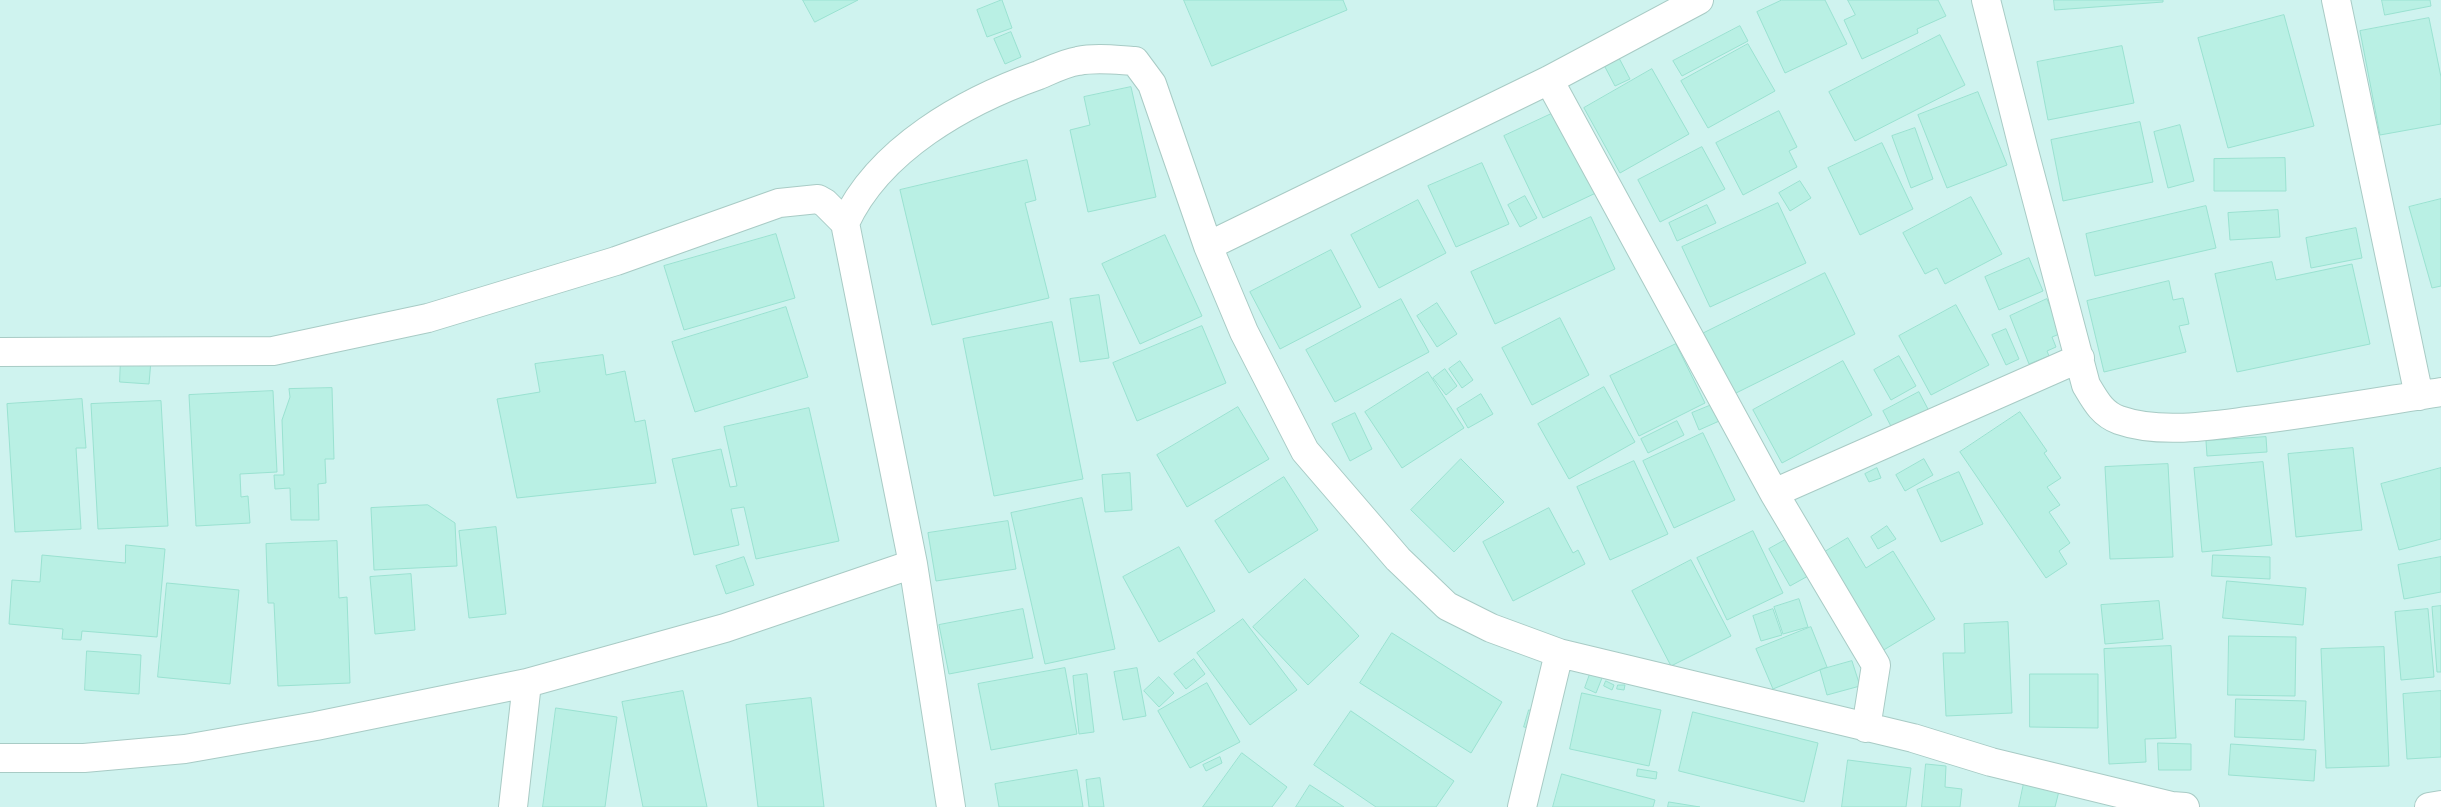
<!DOCTYPE html>
<style>
body{margin:0}
canvas{display:block;background:#e1fbfb}
</style>
<canvas width="2441" height="807"></canvas>
<script>
const ctx = document.querySelector('canvas').getContext('2d');
ctx.lineJoin = 'round';
function fillPath(path, color) { ctx.fillStyle = color; ctx.fill(path, 'evenodd'); }
function stroke(path, color, width, dash) { ctx.strokeStyle = color; ctx.lineWidth = width; ctx.lineCap = dash ? 'butt' : 'round'; ctx.setLineDash(dash || []); ctx.stroke(path); }
const residential = new Path2D(`
 M 0,0 L 2441,0 L 2441,807 L 0,807 Z`);
const building = new Path2D(`
 M 803,0 L 858,0 L 815,22 Z
 M 1002,0 L 1012,28 L 987,37 L 977,10 Z
 M 1184,0 L 1343,0 L 1347,10 L 1212,66 Z
 M 1782,0 L 1825,0 L 1847,44 L 1785,73 L 1757,12 Z
 M 1848,0 L 1938,0 L 1946,16 L 1917,29 L 1918,33 L 1862,59 L 1844,20 L 1855,15 Z
 M 2054,0 L 2163,0 L 2163,2 L 2055,10 Z
 M 2382,0 L 2430,0 L 2431,6 L 2385,15 Z
 M 2284,15 L 2314,126 L 2228,148 L 2198,38 Z
 M 2429,18 L 2441,77 L 2441,124 L 2380,135 L 2360,31 Z
 M 1740,26 L 1748,41 L 1682,76 L 1673,61 Z
 M 1011,32 L 1021,57 L 1005,64 L 994,39 Z
 M 1940,35 L 1965,85 L 1855,141 L 1829,92 Z
 M 1748,44 L 1775,91 L 1708,128 L 1681,81 Z
 M 2122,46 L 2134,103 L 2048,120 L 2037,62 Z
 M 1619,58 L 1630,79 L 1615,86 L 1605,67 Z
 M 1652,69 L 1689,134 L 1620,173 L 1584,108 Z
 M 1131,87 L 1156,197 L 1088,212 L 1070,130 L 1090,125 L 1084,97 Z
 M 1978,92 L 2007,165 L 1947,188 L 1918,115 Z
 M 1562,109 L 1600,191 L 1543,218 L 1504,136 Z
 M 1779,111 L 1797,147 L 1789,151 L 1797,167 L 1743,195 L 1716,143 Z
 M 2140,122 L 2153,182 L 2063,201 L 2051,140 Z
 M 2180,125 L 2194,181 L 2168,188 L 2154,132 Z
 M 1915,128 L 1933,179 L 1911,188 L 1892,136 Z
 M 1882,143 L 1913,209 L 1860,235 L 1828,168 Z
 M 1702,147 L 1725,189 L 1660,222 L 1638,180 Z
 M 2285,158 L 2286,191 L 2214,191 L 2214,159 Z
 M 1027,160 L 1036,200 L 1025,203 L 1049,298 L 932,325 L 900,190 Z
 M 1482,163 L 1509,224 L 1456,247 L 1428,186 Z
 M 1800,181 L 1811,198 L 1790,211 L 1779,193 Z
 M 1525,196 L 1537,218 L 1520,227 L 1508,205 Z
 M 1971,197 L 2002,254 L 1945,284 L 1937,268 L 1925,274 L 1903,233 Z
 M 2441,199 L 2441,286 L 2432,288 L 2409,207 Z
 M 1418,200 L 1446,253 L 1379,288 L 1351,235 Z
 M 1778,203 L 1806,263 L 1710,307 L 1682,247 Z
 M 1707,205 L 1716,223 L 1677,241 L 1669,223 Z
 M 2206,206 L 2216,248 L 2095,276 L 2086,234 Z
 M 2278,210 L 2280,237 L 2230,240 L 2228,213 Z
 M 1591,217 L 1615,269 L 1495,324 L 1471,272 Z
 M 2356,228 L 2362,258 L 2311,268 L 2306,238 Z
 M 776,234 L 795,298 L 684,330 L 664,266 Z
 M 1165,235 L 1202,316 L 1140,344 L 1102,264 Z
 M 1331,250 L 1361,307 L 1280,349 L 1250,292 Z
 M 2029,258 L 2043,291 L 1999,310 L 1985,277 Z
 M 2272,262 L 2276,280 L 2352,264 L 2370,344 L 2237,372 L 2215,274 Z
 M 1825,273 L 1855,334 L 1728,397 L 1698,336 Z
 M 2169,281 L 2173,300 L 2183,298 L 2189,324 L 2179,326 L 2186,352 L 2104,372 L 2087,301 Z
 M 1099,295 L 1109,358 L 1080,362 L 1070,299 Z
 M 1401,299 L 1429,352 L 1335,402 L 1306,350 Z
 M 2047,299 L 2062,333 L 2052,337 L 2056,347 L 2047,351 L 2049,356 L 2029,364 L 2010,316 Z
 M 1437,303 L 1457,334 L 1437,347 L 1417,316 Z
 M 1956,305 L 1989,365 L 1931,395 L 1899,336 Z
 M 786,307 L 808,377 L 695,412 L 672,342 Z
 M 1560,318 L 1589,375 L 1532,405 L 1502,348 Z
 M 1052,322 L 1083,479 L 994,496 L 963,339 Z
 M 1202,326 L 1226,383 L 1137,421 L 1113,363 Z
 M 2006,329 L 2019,359 L 2006,365 L 1992,335 Z
 M 1676,344 L 1705,403 L 1639,436 L 1610,376 Z
 M 603,355 L 606,375 L 625,371 L 635,422 L 645,420 L 656,483 L 517,498 L 497,399 L 540,392 L 535,364 Z
 M 1899,356 L 1916,386 L 1891,400 L 1874,370 Z
 M 121,358 L 151,360 L 149,384 L 120,382 Z
 M 1460,361 L 1473,380 L 1462,388 L 1449,369 Z
 M 1843,361 L 1872,415 L 1782,463 L 1753,410 Z
 M 1445,369 L 1457,386 L 1446,395 L 1433,378 Z
 M 1428,372 L 1464,428 L 1402,468 L 1365,412 Z
 M 1604,387 L 1635,442 L 1569,479 L 1538,424 Z
 M 332,388 L 334,459 L 325,459 L 326,483 L 318,484 L 319,520 L 291,520 L 290,488 L 275,489 L 274,475 L 284,475 L 282,420 L 290,397 L 289,389 Z
 M 273,391 L 277,472 L 240,474 L 241,497 L 248,496 L 250,523 L 196,526 L 189,395 Z
 M 1919,392 L 1929,411 L 1893,430 L 1883,411 Z
 M 1481,394 L 1493,414 L 1468,428 L 1457,409 Z
 M 82,399 L 86,448 L 76,448 L 81,529 L 15,532 L 7,404 Z
 M 161,401 L 168,526 L 98,529 L 91,404 Z
 M 1719,402 L 1726,418 L 1699,430 L 1692,413 Z
 M 1238,407 L 1269,459 L 1187,507 L 1157,455 Z
 M 809,408 L 839,541 L 756,559 L 744,507 L 731,509 L 739,545 L 694,555 L 672,459 L 721,449 L 730,487 L 737,486 L 724,427 Z
 M 2020,412 L 2047,451 L 2044,453 L 2061,478 L 2047,487 L 2060,505 L 2049,512 L 2070,543 L 2059,551 L 2067,564 L 2046,578 L 1960,452 Z
 M 1355,413 L 1372,449 L 1350,461 L 1332,424 Z
 M 1677,421 L 1684,435 L 1648,453 L 1641,439 Z
 M 1703,433 L 1735,500 L 1674,528 L 1643,461 Z
 M 2266,437 L 2267,452 L 2207,456 L 2206,441 Z
 M 2353,448 L 2362,530 L 2296,537 L 2288,454 Z
 M 1461,459 L 1504,502 L 1454,552 L 1411,510 Z
 M 1924,459 L 1933,475 L 1905,491 L 1896,475 Z
 M 1634,461 L 1668,534 L 1610,560 L 1577,487 Z
 M 2263,462 L 2272,545 L 2202,552 L 2194,468 Z
 M 2168,464 L 2173,557 L 2110,559 L 2105,467 Z
 M 1877,468 L 1881,478 L 1869,482 L 1865,474 Z
 M 2441,468 L 2441,539 L 2399,550 L 2381,484 Z
 M 1959,472 L 1983,524 L 1941,542 L 1917,490 Z
 M 1130,473 L 1132,510 L 1105,512 L 1102,475 Z
 M 1284,477 L 1318,530 L 1249,573 L 1215,521 Z
 M 1082,498 L 1115,649 L 1045,664 L 1011,513 Z
 M 428,505 L 455,523 L 457,566 L 374,570 L 371,508 Z
 M 1549,508 L 1573,553 L 1578,550 L 1585,564 L 1513,601 L 1483,542 Z
 M 1008,521 L 1016,569 L 936,581 L 928,533 Z
 M 1887,526 L 1896,539 L 1878,549 L 1871,537 Z
 M 496,527 L 506,614 L 469,618 L 459,531 Z
 M 1753,531 L 1783,593 L 1727,620 L 1697,558 Z
 M 1848,538 L 1866,568 L 1893,551 L 1935,619 L 1882,651 L 1823,553 Z
 M 1787,539 L 1808,576 L 1790,586 L 1769,549 Z
 M 337,541 L 339,598 L 347,597 L 350,683 L 278,686 L 274,603 L 268,603 L 266,544 Z
 M 126,545 L 165,549 L 157,637 L 82,631 L 81,640 L 62,639 L 63,629 L 9,624 L 12,580 L 40,582 L 42,555 L 125,563 Z
 M 1179,547 L 1215,611 L 1159,642 L 1123,577 Z
 M 2213,555 L 2270,557 L 2270,579 L 2212,576 Z
 M 744,557 L 754,585 L 726,594 L 716,566 Z
 M 2441,557 L 2441,592 L 2404,599 L 2398,565 Z
 M 1691,560 L 1731,636 L 1671,666 L 1632,591 Z
 M 411,574 L 415,630 L 375,634 L 370,577 Z
 M 1305,579 L 1359,636 L 1308,685 L 1253,627 Z
 M 2227,581 L 2306,588 L 2303,625 L 2223,618 Z
 M 167,583 L 239,590 L 230,684 L 158,677 Z
 M 1799,599 L 1808,627 L 1783,634 L 1774,607 Z
 M 2159,601 L 2163,639 L 2105,644 L 2101,605 Z
 M 2441,606 L 2441,672 L 2437,672 L 2432,607 Z
 M 1023,609 L 1033,658 L 949,674 L 939,625 Z
 M 1773,609 L 1782,635 L 1761,641 L 1753,616 Z
 M 2428,609 L 2434,677 L 2401,680 L 2395,612 Z
 M 1243,619 L 1297,690 L 1250,725 L 1197,653 Z
 M 2008,622 L 2012,713 L 1946,716 L 1943,653 L 1965,653 L 1964,624 Z
 M 1811,627 L 1827,667 L 1773,689 L 1756,649 Z
 M 1392,633 L 1502,702 L 1471,753 L 1360,683 Z
 M 2229,636 L 2296,637 L 2295,696 L 2228,695 Z
 M 2171,646 L 2176,738 L 2145,739 L 2146,762 L 2109,764 L 2104,649 Z
 M 2384,647 L 2389,766 L 2326,768 L 2321,649 Z
 M 87,651 L 141,655 L 139,694 L 85,690 Z
 M 1194,659 L 1205,674 L 1186,689 L 1174,674 Z
 M 1852,661 L 1860,686 L 1827,695 L 1820,670 Z
 M 1065,668 L 1077,734 L 991,750 L 978,684 Z
 M 1137,668 L 1146,716 L 1123,720 L 1114,672 Z
 M 1087,674 L 1094,732 L 1079,734 L 1073,676 Z
 M 1590,674 L 1602,678 L 1596,693 L 1585,688 Z
 M 2030,674 L 2098,674 L 2098,728 L 2030,727 Z
 M 1159,677 L 1174,693 L 1159,707 L 1144,691 Z
 M 1606,681 L 1614,685 L 1612,690 L 1604,686 Z
 M 1207,683 L 1240,742 L 1190,768 L 1158,711 Z
 M 1618,685 L 1625,685 L 1624,690 L 1617,689 Z
 M 683,691 L 707,807 L 643,807 L 622,702 Z
 M 2441,691 L 2441,757 L 2407,759 L 2403,694 Z
 M 1582,693 L 1661,710 L 1649,766 L 1570,749 Z
 M 811,698 L 824,807 L 758,807 L 746,705 Z
 M 2236,699 L 2306,701 L 2304,740 L 2235,737 Z
 M 556,708 L 617,717 L 605,807 L 543,807 Z
 M 1529,710 L 1538,712 L 1534,729 L 1524,727 Z
 M 1351,711 L 1454,781 L 1436,807 L 1376,807 L 1314,765 Z
 M 1693,712 L 1818,743 L 1804,802 L 1679,771 Z
 M 2158,743 L 2191,744 L 2191,770 L 2159,770 Z
 M 2231,744 L 2316,750 L 2314,781 L 2229,775 Z
 M 1242,753 L 1287,787 L 1272,807 L 1203,807 Z
 M 1220,757 L 1222,763 L 1206,771 L 1203,765 Z
 M 1848,760 L 1911,768 L 1906,807 L 1842,807 Z
 M 1926,764 L 1946,766 L 1945,787 L 1962,789 L 1960,807 L 1922,807 Z
 M 1638,769 L 1657,772 L 1656,779 L 1637,776 Z
 M 1077,770 L 1083,807 L 999,807 L 995,784 Z
 M 1562,774 L 1655,800 L 1653,807 L 1553,807 Z
 M 1100,778 L 1104,807 L 1089,807 L 1086,780 Z
 M 2024,783 L 2059,791 L 2055,807 L 2019,807 Z
 M 1310,785 L 1344,807 L 1296,807 Z
 M 1669,802 L 1700,807 L 1668,807 Z`);
const street = new Path2D(`
 M 1986,0 L 2024,151 L 2086,385 C 2095,400 2102,414 2119,420 C 2159,434 2208,426 2248,421 C 2313,413 2377,402 2441,392
 M 2336,0 L 2419,396
 M 1549,80 L 1774,493 L 1876,665 L 1866,728
 M 845,223 C 879,149 965,101 1039,75 C 1051,70 1065,63 1078,61 C 1096,57 1117,60 1135,61 L 1152,84 L 1208,246 L 1244,332 L 1305,451 L 1398,559 L 1447,606 L 1491,628 L 1559,653 L 1913,738 L 1991,762 L 2172,806 L 2185,807
 M 1208,246 L 1549,80 L 1699,0
 M 0,352 L 273,351 L 428,318 L 616,261 L 779,203 L 818,199 L 825,203 L 845,223 L 913,564 L 951,807
 M 1774,493 L 2080,358
 M 0,758 L 84,758 L 185,749 L 316,726 L 527,683 L 725,628 L 913,564
 M 513,807 L 527,683
 M 1522,807 L 1559,653
 M 2429,807 L 2441,805`);
fillPath(residential, '#cff3ef');
fillPath(building, '#b9f0e4');
stroke(building, '#9ae2d1', 1);
stroke(street, '#a8cbc5', 30);
stroke(street, '#fff', 28);
</script>
